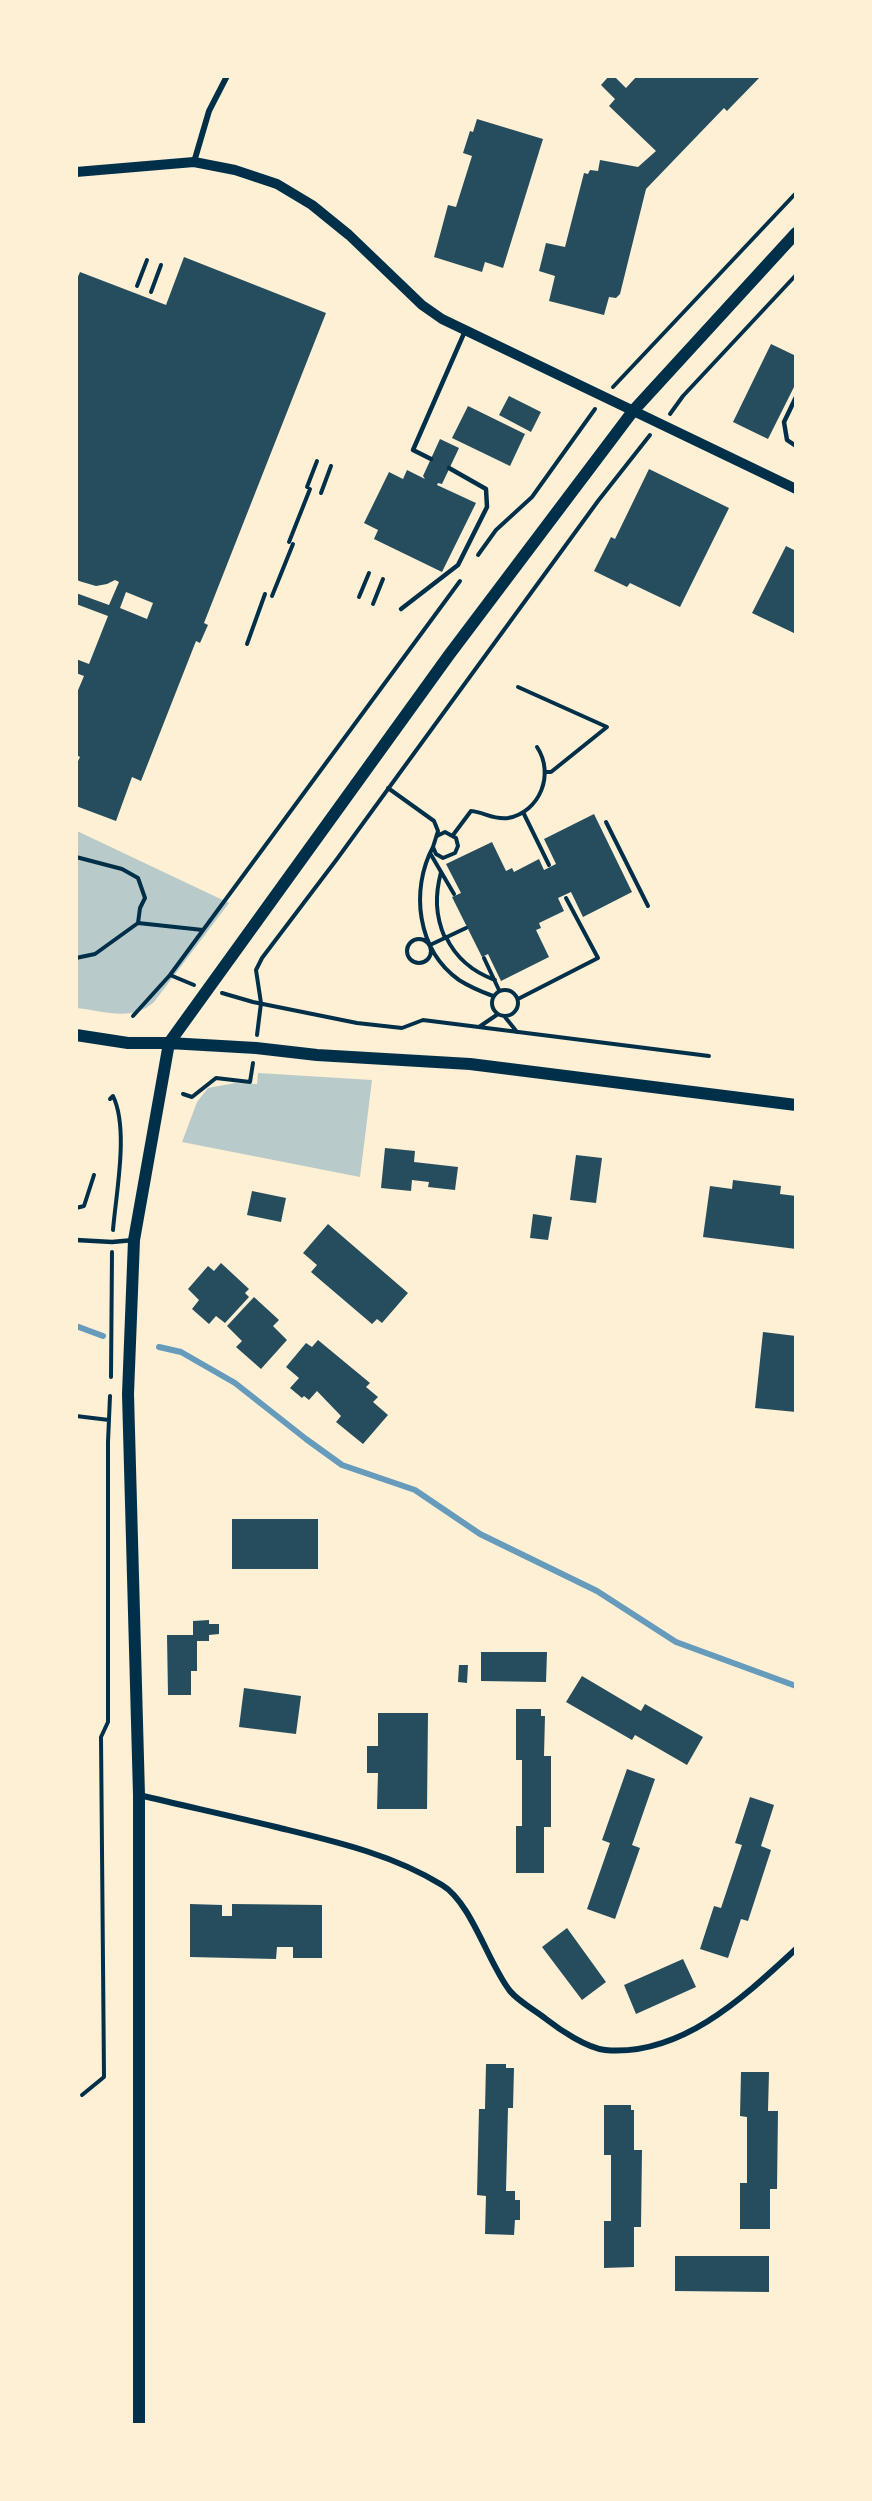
<!DOCTYPE html>
<style>
body{margin:0}
#map{position:relative;width:872px;height:2501px;overflow:hidden;background:#fdf0d5;font-family:Cabin,sans-serif}
canvas{display:block}
.frame{position:absolute;inset:0;border:78px solid #fdf0d5;pointer-events:none}
</style>
<div id="map">
<canvas width="872" height="2501"></canvas>
<div class="frame"></div>
</div>
<script>
const ctx = document.querySelector('canvas').getContext('2d');
ctx.lineJoin = 'round';
function fillPath(path, color) { ctx.fillStyle = color; ctx.fill(path, 'evenodd'); }
function stroke(path, color, width, dash) { ctx.strokeStyle = color; ctx.lineWidth = width; ctx.lineCap = dash ? 'butt' : 'round'; ctx.setLineDash(dash || []); ctx.stroke(path); }
const green = new Path2D(`
 M 77,831 L 229,903 L 154,1002 C 132,1022 103,1011 77,1008 Z
 M 258,1073 L 372,1080 L 360,1177 L 182,1142 L 197,1102 L 208,1088 L 235,1083 L 257,1084 Z`);
const stream = new Path2D(`
 M 76,1326 L 103,1336
 M 159,1347 L 181,1352 L 235,1383 L 306,1439 L 342,1465 L 415,1490 L 480,1534 L 597,1591 L 676,1642 L 796,1686`);
const building = new Path2D(`
 M 609,76 L 614,76 L 626,88 L 637,76 L 761,76 L 727,111 L 724,108 L 646,189 L 620,294 L 616,298 L 609,297 L 604,315 L 549,301 L 555,276 L 539,271 L 546,243 L 565,247 L 584,173 L 588,174 L 590,170 L 598,171 L 600,160 L 638,167 L 656,151 L 609,106 L 615,99 L 601,85 Z
 M 477,119 L 543,139 L 503,268 L 485,262 L 482,272 L 434,257 L 448,205 L 456,207 L 472,156 L 463,153 L 470,131 L 473,132 Z
 M 184,257 L 326,313 L 204,623 L 208,625 L 200,643 L 196,641 L 141,781 L 132,777 L 116,821 L 76,806 L 76,765 L 80,757 L 76,755 L 76,695 L 84,676 L 76,673 L 76,659 L 89,664 L 108,616 L 76,604 L 76,593 L 109,605 L 119,582 L 115,580 L 107,584 L 96,586 L 79,581 L 76,578 L 76,281 L 80,272 L 166,305 ZM 126,592 L 153,603 L 147,619 L 120,608 Z
 M 771,344 L 796,356 L 796,383 L 768,439 L 733,422 Z
 M 509,396 L 541,412 L 531,432 L 499,415 Z
 M 468,406 L 525,434 L 510,466 L 452,438 Z
 M 440,439 L 459,448 L 442,484 L 438,483 L 437,485 L 476,503 L 442,572 L 374,539 L 378,530 L 364,523 L 389,472 L 403,479 L 407,470 L 425,479 L 423,476 Z
 M 649,469 L 729,508 L 680,607 L 630,583 L 627,587 L 594,571 L 611,537 L 615,539 Z
 M 786,546 L 796,551 L 796,634 L 752,613 Z
 M 594,814 L 632,892 L 583,917 L 571,892 L 558,898 L 564,911 L 539,923 L 541,928 L 536,930 L 549,957 L 501,981 L 488,954 L 482,957 L 452,897 L 461,893 L 446,864 L 492,842 L 506,871 L 512,868 L 514,872 L 539,859 L 544,870 L 556,864 L 544,839 Z
 M 385,1148 L 415,1151 L 414,1162 L 458,1167 L 455,1190 L 428,1187 L 429,1182 L 412,1180 L 411,1191 L 381,1188 Z
 M 576,1155 L 602,1158 L 596,1203 L 570,1200 Z
 M 733,1180 L 781,1186 L 780,1194 L 796,1196 L 796,1249 L 703,1237 L 710,1186 L 732,1189 Z
 M 252,1191 L 286,1198 L 281,1222 L 247,1215 Z
 M 533,1214 L 552,1217 L 548,1240 L 530,1238 Z
 M 328,1224 L 408,1293 L 382,1323 L 377,1319 L 372,1324 L 311,1272 L 317,1265 L 303,1253 Z
 M 221,1263 L 249,1289 L 245,1293 L 249,1297 L 225,1323 L 216,1316 L 209,1324 L 192,1309 L 199,1300 L 188,1289 L 208,1266 L 214,1271 Z
 M 254,1297 L 279,1320 L 273,1326 L 287,1340 L 261,1369 L 236,1347 L 242,1341 L 227,1326 Z
 M 763,1332 L 796,1336 L 796,1412 L 755,1408 Z
 M 318,1340 L 370,1383 L 366,1387 L 378,1397 L 373,1402 L 388,1415 L 363,1444 L 336,1422 L 341,1416 L 317,1391 L 309,1400 L 304,1396 L 302,1398 L 290,1388 L 299,1378 L 286,1367 L 306,1343 L 312,1347 Z
 M 232,1519 L 318,1519 L 318,1569 L 232,1569 Z
 M 209,1620 L 209,1624 L 219,1624 L 219,1634 L 209,1635 L 209,1641 L 197,1641 L 197,1671 L 191,1671 L 191,1695 L 168,1695 L 167,1635 L 193,1635 L 193,1621 Z
 M 481,1652 L 547,1652 L 546,1682 L 481,1681 Z
 M 459,1665 L 468,1665 L 467,1683 L 458,1682 Z
 M 582,1676 L 641,1711 L 645,1704 L 703,1737 L 687,1765 L 635,1735 L 632,1740 L 566,1702 Z
 M 244,1688 L 301,1696 L 296,1734 L 239,1727 Z
 M 516,1709 L 541,1709 L 541,1716 L 545,1716 L 544,1756 L 551,1756 L 551,1827 L 544,1827 L 544,1873 L 516,1873 L 516,1826 L 522,1826 L 522,1760 L 516,1760 Z
 M 378,1713 L 428,1713 L 427,1809 L 377,1809 L 378,1773 L 367,1773 L 367,1746 L 378,1746 Z
 M 627,1769 L 655,1779 L 632,1845 L 640,1848 L 615,1919 L 587,1909 L 610,1843 L 602,1840 Z
 M 750,1797 L 774,1805 L 761,1846 L 771,1850 L 748,1921 L 741,1919 L 728,1958 L 700,1949 L 714,1906 L 721,1908 L 742,1845 L 735,1843 Z
 M 190,1904 L 222,1905 L 222,1916 L 232,1916 L 232,1904 L 322,1905 L 322,1958 L 293,1958 L 293,1947 L 277,1947 L 276,1959 L 190,1957 Z
 M 567,1928 L 606,1982 L 582,2000 L 542,1947 Z
 M 683,1959 L 696,1987 L 636,2014 L 624,1985 Z
 M 486,2064 L 506,2064 L 506,2068 L 514,2068 L 513,2108 L 508,2108 L 506,2191 L 515,2191 L 515,2200 L 520,2200 L 520,2220 L 515,2220 L 514,2235 L 485,2234 L 486,2196 L 477,2195 L 479,2109 L 485,2109 Z
 M 741,2072 L 769,2072 L 768,2111 L 778,2111 L 777,2189 L 770,2189 L 770,2229 L 740,2229 L 740,2183 L 747,2183 L 747,2117 L 740,2116 Z
 M 604,2105 L 631,2105 L 631,2110 L 634,2110 L 634,2150 L 642,2150 L 641,2227 L 634,2227 L 634,2267 L 604,2268 L 604,2221 L 611,2221 L 611,2155 L 604,2155 Z
 M 675,2256 L 769,2256 L 769,2292 L 675,2291 Z`);
const path = new Path2D(`
 M 137,286 L 147,260
 M 151,292 L 161,265
 M 613,387 L 796,193
 M 670,414 L 683,396 L 796,275
 M 307,487 L 317,461
 M 321,493 L 331,466
 M 289,542 L 310,489
 M 478,555 L 496,530 L 532,497 L 595,409
 M 272,596 L 293,544
 M 359,597 L 369,573
 M 373,604 L 383,579
 M 247,644 L 265,594
 M 518,687 L 607,727 L 551,772 L 545,772
 M 388,788 L 434,821 L 438,831 L 433,847 L 436,854 L 443,858 L 455,853 L 458,846 L 456,838 L 445,832 L 437,836
 M 523,812 L 549,865
 M 606,822 L 648,906
 M 453,835 L 471,811 C 484,812 493,820 508,818 C 540,812 555,774 537,747
 M 433,847 C 410,890 417,950 459,980 C 470,987 482,992 493,996
 M 430,853 L 454,894
 M 76,857 L 122,869 L 138,878 L 145,898 L 140,908 L 138,923
 M 441,872 C 435,895 435,915 445,938
 M 446,937 C 456,958 473,972 495,980
 M407 951a12 12 0 1 1 24 0a12 12 0 1 1-24 0Z
 M 430,945 L 466,928
 M 76,958 L 95,954 L 138,923 L 203,930
 M 484,958 L 499,990
 M 170,975 L 460,581
 M492 1003a13 13 0 1 1 26 0a13 13 0 1 1-26 0Z
 M 222,993 L 253,1002 L 357,1023 L 402,1028 L 423,1020 L 709,1056
 M 518,999 L 598,958 L 566,898
 M 133,1016 L 170,975 L 194,985
 M 505,1017 L 517,1032
 M 479,1027 L 498,1014
 M 257,1035 L 261,1003 L 256,970 L 262,958 L 337,859 L 598,501 L 650,435
 M 183,1094 L 192,1097 L 216,1078 L 250,1082 L 253,1063
 M 110,1099 L 113,1096 C 129,1129 116,1193 113,1230
 M 76,1208 L 84,1206 L 94,1175
 M 111,1377 L 112,1252
 M 76,1416 L 109,1420
 M 82,2095 L 104,2077 L 101,1737 L 108,1722 L 108,1442 L 110,1396`);
const service = new Path2D(`
 M 796,397 L 784,422 L 787,440 L 796,446
 M 431,459 L 413,450 L 465,331
 M 401,609 L 458,565 L 487,507 L 486,489 L 449,468
 M 76,1240 L 112,1242 L 134,1240`);
const minor = new Path2D(`
 M 194,162 L 209,111 L 227,76
 M 139,1795 C 185,1806 231,1816 276,1827 C 333,1841 392,1854 442,1885 C 471,1902 489,1965 510,1991 C 519,2002 535,2010 546,2019 C 560,2030 587,2048 605,2050 C 681,2057 744,1997 796,1949`);
const tertiary = new Path2D(`
 M 76,172 L 194,162 L 235,170 L 277,184 L 312,205 L 349,235 L 422,305 L 442,319 L 796,489`);
const secondary = new Path2D(`
 M 76,1035 L 128,1043 L 169,1043 L 256,1048 L 317,1055 L 470,1064 L 796,1105
 M 139,2424 L 139,1795 L 128,1394 L 134,1240 L 169,1043 L 449,655 L 633,411 L 796,233`);
fillPath(green, '#b9caca');
stroke(stream, '#669bbc', 6);
fillPath(building, '#264d5e');
stroke(path, '#003049', 4);
stroke(service, '#003049', 4.5);
stroke(minor, '#003049', 6);
stroke(tertiary, '#003049', 10);
stroke(secondary, '#003049', 12);
</script>
